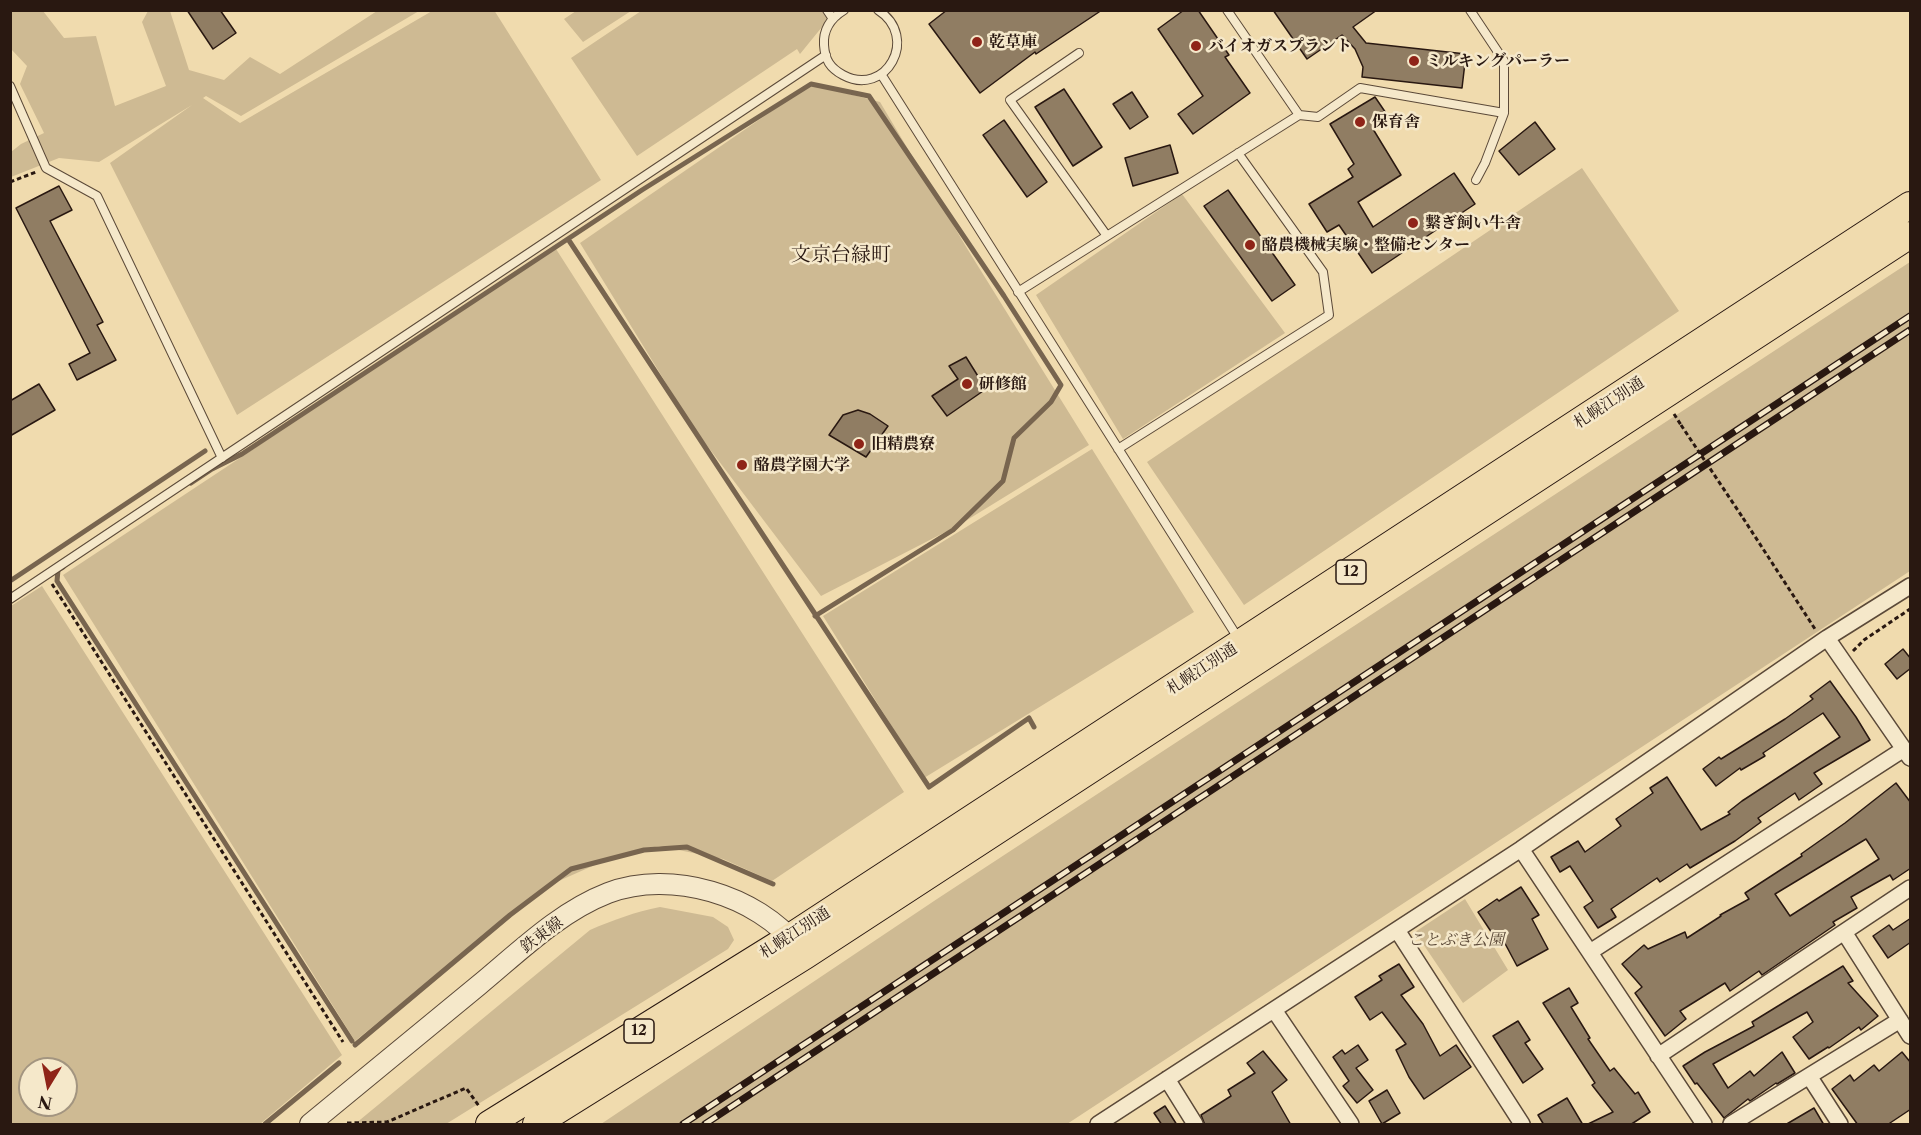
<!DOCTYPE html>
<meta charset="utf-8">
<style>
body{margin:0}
#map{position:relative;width:1921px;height:1135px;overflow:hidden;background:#f0dbae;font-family:"Libre Caslon Text",serif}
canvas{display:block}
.frame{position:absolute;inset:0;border:12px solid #291811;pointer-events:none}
.north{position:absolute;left:18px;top:1057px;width:60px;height:60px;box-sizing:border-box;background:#f5e8ca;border:2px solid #a39580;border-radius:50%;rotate:190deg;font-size:16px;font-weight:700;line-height:24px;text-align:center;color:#291811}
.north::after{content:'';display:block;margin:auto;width:21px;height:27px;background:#8f2418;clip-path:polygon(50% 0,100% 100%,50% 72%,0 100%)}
</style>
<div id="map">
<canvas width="1921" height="1135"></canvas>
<div class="frame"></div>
<div class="north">N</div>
</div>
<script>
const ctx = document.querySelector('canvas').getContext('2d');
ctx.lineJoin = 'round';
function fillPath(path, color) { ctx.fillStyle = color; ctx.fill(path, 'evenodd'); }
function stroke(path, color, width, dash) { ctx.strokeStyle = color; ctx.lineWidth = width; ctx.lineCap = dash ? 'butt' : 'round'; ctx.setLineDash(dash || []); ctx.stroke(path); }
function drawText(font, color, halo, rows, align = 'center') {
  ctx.font = font + ' "Libre Caslon Text","Noto Serif JP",serif'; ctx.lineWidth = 5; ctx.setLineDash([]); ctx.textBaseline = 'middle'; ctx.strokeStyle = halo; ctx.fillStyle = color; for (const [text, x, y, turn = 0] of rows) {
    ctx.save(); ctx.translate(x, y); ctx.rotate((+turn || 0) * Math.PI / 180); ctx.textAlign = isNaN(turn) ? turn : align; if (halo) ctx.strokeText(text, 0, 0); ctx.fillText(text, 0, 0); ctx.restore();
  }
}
const green = new Path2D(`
 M 494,10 L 601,180 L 237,415 L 110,163 L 192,105 L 99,162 L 59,158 L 11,177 L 11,152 L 21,144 L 44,133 L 20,84 L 27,66 L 11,49 L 11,11 L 43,11 L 64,38 L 96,36 L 115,106 L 166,86 L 142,22 L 148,11 L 170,11 L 189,70 L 224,80 L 250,57 L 280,74 L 377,11 L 419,11 L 241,116 L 206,96 L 203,98 L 240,123 L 432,11 Z
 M 576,11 L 576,10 L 631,11 L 583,42 L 564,19 Z
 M 641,11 L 835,11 L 800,54 L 797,49 L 637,156 L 571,58 Z
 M 811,84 L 880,102 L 968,250 L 1089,445 L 959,525 L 821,596 L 693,427 L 580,243 Z
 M 1582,168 L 1679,311 L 1244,605 L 1147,462 Z
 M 1182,194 L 1285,333 L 1123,439 L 1036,295 Z
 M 556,249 L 904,792 L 772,881 L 723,859 L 659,846 L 615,856 L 543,888 L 355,1041 L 63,575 Z
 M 1910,262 L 1910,571 L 1067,1124 L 601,1124 L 937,899 Z
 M 1092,449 L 1194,612 L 924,778 L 823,616 Z
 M 42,586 L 342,1055 L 260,1124 L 11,1124 L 11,606 ZM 30,1069 L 66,1069 L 66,1105 L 30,1105 Z
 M 1465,899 L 1508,970 L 1463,1003 L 1415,932 Z
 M 660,907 L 713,917 L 728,927 L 734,940 L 728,949 L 446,1124 L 355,1124 L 590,930 C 613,920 635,912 660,907 Z`);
const stream = new Path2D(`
 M 568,239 L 929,787 L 1029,718 L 1034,727
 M 191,483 L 212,469 L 242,454 L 642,190 L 811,84 L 869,96 L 1004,296 L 1061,385 L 1051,402 L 1014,438 L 1003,481 L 953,530 L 815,616
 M 63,567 L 58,570 L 57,581 L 352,1041
 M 10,581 L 205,451
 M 355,1045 L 510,915 L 571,869 L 644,850 L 687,847 L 773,884
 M 265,1124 L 339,1063`);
const building = new Path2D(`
 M 187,10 L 220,10 L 236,33 L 213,49 Z
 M 947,10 L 1102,10 L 1036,54 L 1035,52 L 980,93 L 929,24 Z
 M 1184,10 L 1198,10 L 1229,55 L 1225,57 L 1250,93 L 1193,134 L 1178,114 L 1203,96 L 1158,29 Z
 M 1273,10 L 1377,10 L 1353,27 L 1366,43 L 1466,54 L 1462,88 L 1362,77 L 1363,67 L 1355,49 L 1342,35 L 1307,59 Z
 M 1064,89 L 1102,147 L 1073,166 L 1035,107 Z
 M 1132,92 L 1148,117 L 1130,129 L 1113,104 Z
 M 1375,97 L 1390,119 L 1373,129 L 1401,175 L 1358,202 L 1373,227 L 1454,173 L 1475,204 L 1372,273 L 1339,225 L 1327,232 L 1309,204 L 1353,177 L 1348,169 L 1354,164 L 1330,124 Z
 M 1004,120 L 1047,182 L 1027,197 L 983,135 Z
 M 1535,122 L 1555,149 L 1519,175 L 1499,151 Z
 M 1170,145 L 1178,173 L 1133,186 L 1125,158 Z
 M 59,186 L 72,210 L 50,221 L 103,322 L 97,325 L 116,360 L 77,380 L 69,364 L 90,353 L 16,208 Z
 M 1228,190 L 1295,285 L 1272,301 L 1204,206 Z
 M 966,357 L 986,389 L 947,416 L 932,396 L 958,379 L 949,366 Z
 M 39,384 L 55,410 L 10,436 L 10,401 Z
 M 858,410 L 870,414 L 888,426 L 866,457 L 829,435 L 843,415 Z
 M 1903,649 L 1911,659 L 1911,668 L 1897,679 L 1885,664 Z
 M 1830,681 L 1856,717 L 1870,740 L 1814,773 L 1822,784 L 1799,800 L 1795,793 L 1758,818 L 1761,822 L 1735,841 L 1690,868 L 1687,864 L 1660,882 L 1657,878 L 1611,909 L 1616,917 L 1598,928 L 1584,907 L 1593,901 L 1570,866 L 1560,872 L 1551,857 L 1578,841 L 1585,852 L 1621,826 L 1616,819 L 1653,793 L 1650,788 L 1667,777 L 1701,830 L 1730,814 L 1728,812 L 1742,801 L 1840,737 L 1823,713 L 1763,753 L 1765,756 L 1741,770 L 1740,768 L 1716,786 L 1703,769 L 1719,757 L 1721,759 L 1785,719 L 1813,699 L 1810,696 Z
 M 1896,783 L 1911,803 L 1911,868 L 1893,880 L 1890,875 L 1851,897 L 1857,908 L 1833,922 L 1835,925 L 1762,975 L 1759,971 L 1730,991 L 1725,983 L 1680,1011 L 1686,1019 L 1665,1036 L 1635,993 L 1642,987 L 1622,964 L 1644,945 L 1648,949 L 1685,932 L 1687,938 L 1721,916 L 1720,915 L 1749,899 L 1745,893 L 1802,856 L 1801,854 L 1845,823 ZM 1866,839 L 1879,859 L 1790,916 L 1775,894 Z
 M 1521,887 L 1539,915 L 1532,919 L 1548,949 L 1517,966 L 1501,936 L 1496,939 L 1478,912 L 1497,899 L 1499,901 Z
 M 1911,918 L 1911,942 L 1888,958 L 1873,936 L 1889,925 L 1893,930 Z
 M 1399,964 L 1414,987 L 1401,995 L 1423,1024 L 1440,1056 L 1456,1045 L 1471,1067 L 1424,1099 L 1409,1077 L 1396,1050 L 1406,1044 L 1382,1012 L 1370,1020 L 1355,997 L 1382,980 L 1379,976 Z
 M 1843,966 L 1853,981 L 1848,983 L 1878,1016 L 1861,1030 L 1859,1027 L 1829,1048 L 1828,1047 L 1809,1059 L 1793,1037 L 1813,1022 L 1807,1012 L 1713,1064 L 1728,1088 L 1750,1071 L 1754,1076 L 1782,1052 L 1795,1073 L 1777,1084 L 1776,1083 L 1750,1101 L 1748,1099 L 1724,1118 L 1697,1083 L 1695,1084 L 1683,1066 L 1705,1052 L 1754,1026 L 1752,1022 Z
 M 1569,988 L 1578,1003 L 1571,1007 L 1590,1038 L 1588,1039 L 1610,1071 L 1614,1068 L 1635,1094 L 1638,1092 L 1650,1112 L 1630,1125 L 1586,1125 L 1613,1112 L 1592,1085 L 1595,1083 L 1543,1003 Z
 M 1518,1021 L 1530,1040 L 1525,1043 L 1543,1069 L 1523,1083 L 1493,1036 Z
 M 1358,1045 L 1368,1060 L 1356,1068 L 1373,1090 L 1357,1103 L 1343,1086 L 1349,1081 L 1333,1057 L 1342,1050 L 1345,1054 Z
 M 1263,1051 L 1287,1080 L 1272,1092 L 1291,1125 L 1205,1125 L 1201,1115 L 1231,1096 L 1228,1090 L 1255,1073 L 1247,1063 Z
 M 1902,1052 L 1911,1063 L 1911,1109 L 1887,1125 L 1858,1125 L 1832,1089 L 1850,1075 L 1854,1081 L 1874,1065 L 1879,1071 Z
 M 1387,1090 L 1400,1113 L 1382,1124 L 1369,1101 Z
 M 1567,1098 L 1583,1125 L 1544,1125 L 1538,1115 Z
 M 1165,1106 L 1177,1125 L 1162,1125 L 1154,1113 Z
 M 1814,1108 L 1824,1125 L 1785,1125 Z`);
const path = new Path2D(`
 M 10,182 L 36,172
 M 1674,414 L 1681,425
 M 1743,518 L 1815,629
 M 52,584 L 343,1042
 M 1853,651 L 1864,640 L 1910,609
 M 347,1123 L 387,1122 L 466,1088 L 479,1106`);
const service = new Path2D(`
 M 827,10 L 833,19
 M 844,10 C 831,18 823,30 824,45 C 825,60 830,68 843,75 C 886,98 920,37 878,10
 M 1079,53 L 1010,100 L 1107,236
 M 881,74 L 1238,638
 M 10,86 L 46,168 L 97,196 L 222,458
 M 1299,115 L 1318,117 L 1360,88 L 1504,113 L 1504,61 L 1470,10
 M 1476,180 L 1485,163 L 1504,113
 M 1018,292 L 1299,115 L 1227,10
 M 1118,449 L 1329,315 L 1323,272 L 1238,153
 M 10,599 L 826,55`);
const minor = new Path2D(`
 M 1827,638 L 1910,758
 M 1521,849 L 1704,1124
 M 1397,930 L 1522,1124
 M 1844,932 L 1910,1036
 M 1590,952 L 1904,749
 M 1274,1010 L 1351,1124
 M 1658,1056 L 1910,888
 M 1809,1076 L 1840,1124
 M 1167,1079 L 1195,1124
 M 1098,1124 L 1521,849 L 1827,638 L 1910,586
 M 1731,1124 L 1900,1020`);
const tertiary = new Path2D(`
 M 310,1124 C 366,1078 422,1032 479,985 C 519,952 559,912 608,893 C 671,869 757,895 798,947`);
const trunk = new Path2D(`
 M 489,1124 L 790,937 L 1910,205
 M 536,1124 L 805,956 L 1910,235`);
const rail = new Path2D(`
 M 683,1124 L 1910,316
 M 705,1124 L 1910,330`);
const pathBridge = new Path2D(`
 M 1681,425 L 1743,518`);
const markers = [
 [977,42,6,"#8f2418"],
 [1196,46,6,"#8f2418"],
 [1414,61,6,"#8f2418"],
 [1360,122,6,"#8f2418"],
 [1413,223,6,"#8f2418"],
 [1250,245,6,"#8f2418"],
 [967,384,6,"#8f2418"],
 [859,444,6,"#8f2418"],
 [742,465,6,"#8f2418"]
];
const shields = [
 [1351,572,30],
 [639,1031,30]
];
const shieldNames = [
 ["12",1351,572],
 ["12",639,1031]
];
const poiNames = [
 ["乾草庫",989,42],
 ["バイオガスプラント",1208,46],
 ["ミルキングパーラー",1426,61],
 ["保育舎",1372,122],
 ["繋ぎ飼い牛舎",1425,223],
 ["酪農機械実験・整備センター",1262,245],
 ["研修館",979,384],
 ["旧精農寮",871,444],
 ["酪農学園大学",754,465]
];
const streetNames = [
 ["札幌江別通",1609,403,-33],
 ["札幌江別通",1202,669,-33],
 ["札幌江別通",795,933,-33],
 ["鉄東線",542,935,-37]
];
const parkNames = [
 ["ことぶき公園",1456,940]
];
const quarterNames = [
 ["文京台緑町",841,255]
];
fillPath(green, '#ceba93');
stroke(stream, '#78654f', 5);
fillPath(building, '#907d63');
stroke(building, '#291811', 1.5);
stroke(service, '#5b4938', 10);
stroke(minor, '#5b4938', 18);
stroke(tertiary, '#5b4938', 22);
stroke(trunk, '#291811', 28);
stroke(path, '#291811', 3, [4.5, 3]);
stroke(service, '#f5e8ca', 8);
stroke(minor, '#f5e8ca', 15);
stroke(tertiary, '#f5e8ca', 20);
stroke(trunk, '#f0dbae', 26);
stroke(rail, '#291811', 7);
stroke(rail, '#f5e8ca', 4.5, [14]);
stroke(pathBridge, '#291811', 3, [4.5, 3]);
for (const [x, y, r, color] of markers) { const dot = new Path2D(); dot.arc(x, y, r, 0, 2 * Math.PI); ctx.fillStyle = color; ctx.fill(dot); stroke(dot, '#f5e8ca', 2); }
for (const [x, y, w] of shields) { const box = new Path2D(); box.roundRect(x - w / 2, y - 12, w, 24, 4.5); ctx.fillStyle = '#f5e8ca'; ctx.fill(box); stroke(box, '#291811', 1.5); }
drawText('bold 15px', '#291811', null, shieldNames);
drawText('bold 16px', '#291811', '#f5e8ca', poiNames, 'left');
drawText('16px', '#291811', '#f5e8ca', streetNames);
drawText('italic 16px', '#5b4938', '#f5e8ca', parkNames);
drawText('20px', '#291811', '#f5e8ca', quarterNames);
</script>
